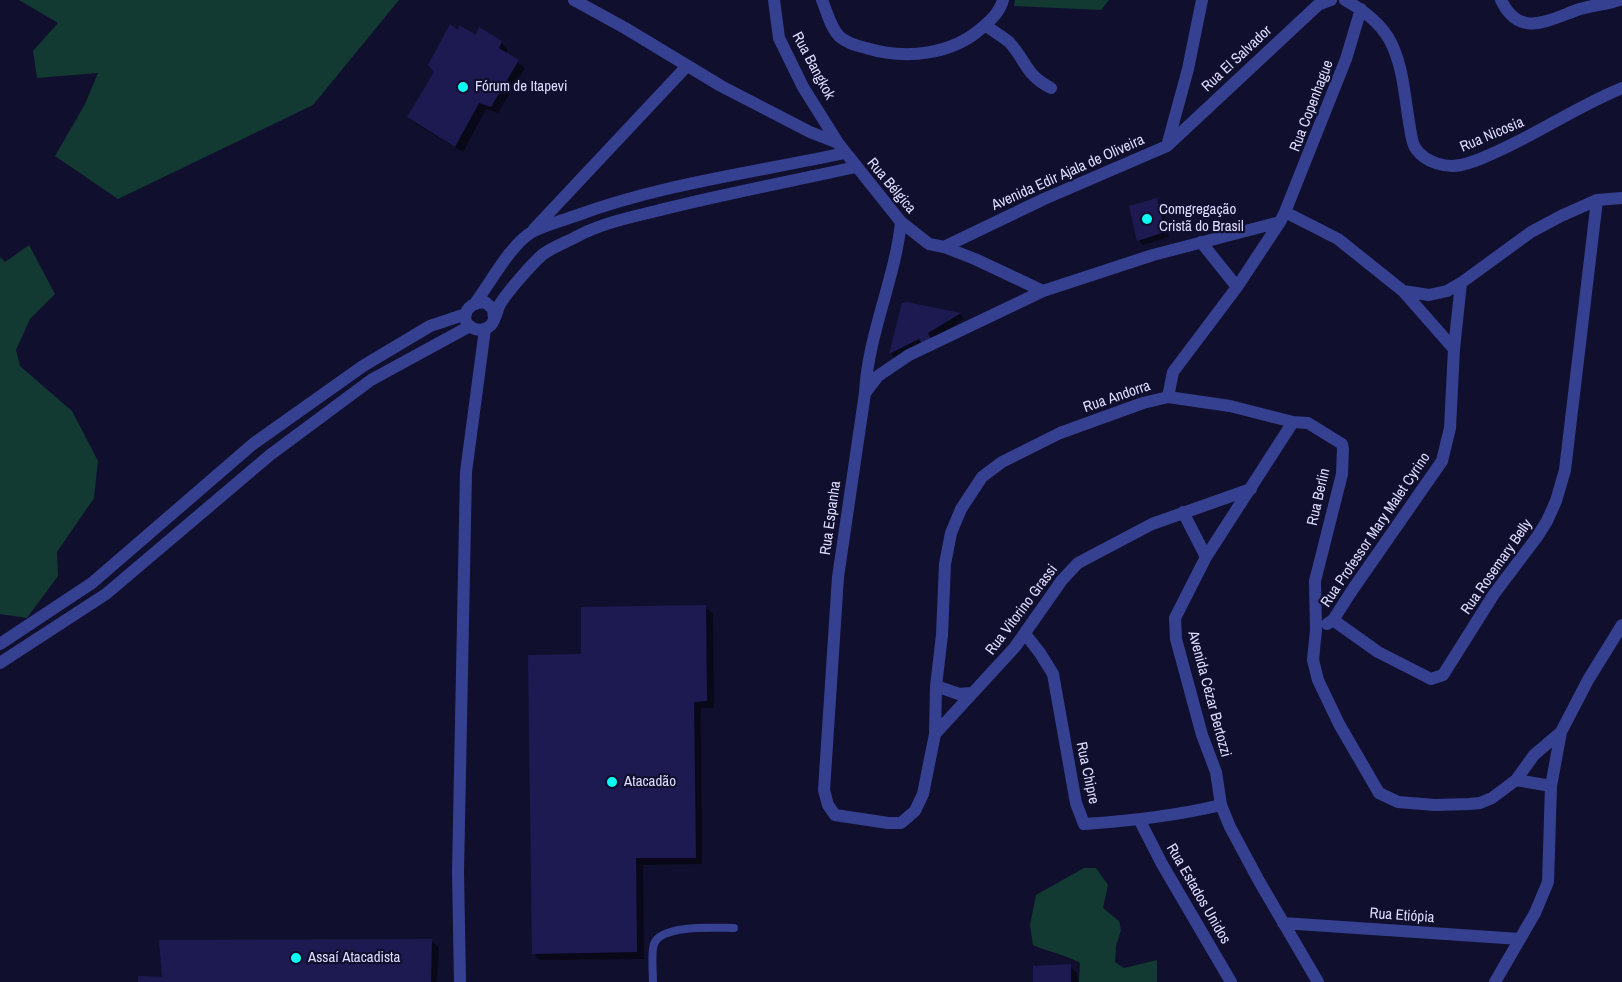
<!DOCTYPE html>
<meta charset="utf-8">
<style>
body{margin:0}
canvas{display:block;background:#100f2e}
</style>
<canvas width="1622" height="982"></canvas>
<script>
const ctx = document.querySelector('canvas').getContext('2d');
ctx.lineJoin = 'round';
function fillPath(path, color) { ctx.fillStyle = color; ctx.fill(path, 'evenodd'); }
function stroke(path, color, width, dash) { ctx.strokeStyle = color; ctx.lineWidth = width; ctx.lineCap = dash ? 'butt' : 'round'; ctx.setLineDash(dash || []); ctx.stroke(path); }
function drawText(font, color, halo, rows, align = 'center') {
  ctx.font = font + ' "Archivo Narrow",sans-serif'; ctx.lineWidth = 4.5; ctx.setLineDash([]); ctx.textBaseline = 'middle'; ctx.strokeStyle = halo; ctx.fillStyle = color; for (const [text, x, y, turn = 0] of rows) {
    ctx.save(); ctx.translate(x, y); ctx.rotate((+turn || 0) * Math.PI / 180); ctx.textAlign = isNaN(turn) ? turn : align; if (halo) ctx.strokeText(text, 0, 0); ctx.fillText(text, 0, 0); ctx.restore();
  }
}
const green = new Path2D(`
 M 19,0 L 399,0 L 313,105 L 118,199 L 55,156 L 85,104 L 98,73 L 37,78 L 33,51 L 58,23 Z
 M 1015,0 L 1109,0 L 1101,10 L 1014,6 Z
 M 29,245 L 55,294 L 30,319 L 16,350 L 20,366 L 72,411 L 98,461 L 94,498 L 57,552 L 58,576 L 27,618 L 0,614 L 0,257 L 5,262 Z
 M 1084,868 L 1096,868 L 1108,885 L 1103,908 L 1119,921 L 1121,930 L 1116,946 L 1115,962 L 1124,968 L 1157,960 L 1157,982 L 1079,982 L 1080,963 C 1065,954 1048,952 1033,945 L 1030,925 L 1036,895 Z`);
const shadow = new Path2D(`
 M 459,32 L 501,43 L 508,50 L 506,54 L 525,68 L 498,113 L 486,109 L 463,152 L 416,124 L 409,117 Z
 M 1156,200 L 1162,205 L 1169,237 L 1143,245 L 1138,240 Z
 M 903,304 L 960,314 L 964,319 L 933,339 L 895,358 L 891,354 Z
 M 705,607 L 713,614 L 714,708 L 701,708 L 702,864 L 643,865 L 644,959 L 540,960 L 533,953 L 583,656 Z
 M 432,941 L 439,948 L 437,982 L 139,982 Z
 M 1070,966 L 1077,973 L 1078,982 L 1035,982 Z`);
const building = new Path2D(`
 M 450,24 L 458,30 L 459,25 L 476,35 L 479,27 L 502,41 L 499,48 L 519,60 L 491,107 L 479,103 L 455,147 L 407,117 L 434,72 L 428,65 Z
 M 1157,198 L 1165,232 L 1137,241 L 1129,206 Z
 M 907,302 L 961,313 L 928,333 L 932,341 L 923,346 L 919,339 L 889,354 L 902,303 Z
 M 706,605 L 707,701 L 694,702 L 696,858 L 636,858 L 637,952 L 532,954 L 528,655 L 581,654 L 581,607 Z
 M 432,939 L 431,982 L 138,982 L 138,976 L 162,977 L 159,940 Z
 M 1071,964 L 1071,982 L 1033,982 L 1033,966 Z`);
const service = new Path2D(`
 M 653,982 C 653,973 651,952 654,944 C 661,924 716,928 734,928`);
const minor = new Path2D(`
 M 574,0 L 625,28 L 721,86 L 810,132 L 838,143 L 901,222 L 929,244 L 944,247 L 975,259 L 1043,291
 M 774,0 L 779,38 L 803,87 L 838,143
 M 822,0 C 827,12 831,29 840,37 C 847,43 857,46 866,48 C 906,60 953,55 984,26 C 993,18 1000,11 1003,0
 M 1345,0 C 1365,11 1384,25 1393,47 C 1404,72 1405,101 1410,128 C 1411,134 1412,144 1416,149 C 1426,163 1446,168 1461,165 C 1473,163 1485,157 1496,152 C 1539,133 1578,106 1622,88
 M 1501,0 C 1519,38 1547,21 1577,10 C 1591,5 1605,5 1619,0
 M 985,25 C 993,31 1002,36 1009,42 C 1026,60 1025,75 1051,88
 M 1168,145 L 1318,5 L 1331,0
 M 1285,212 L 1338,239 L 1403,291 L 1429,295 L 1447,291 L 1461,283 L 1531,232 L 1561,216 L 1597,200 L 1622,198
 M 1280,222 L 1153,255 L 1043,291 L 909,355 L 878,376 L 865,393 L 838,577 L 824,790 L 828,805 L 835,815 L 888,823 L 901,823 L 915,811 L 923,794 L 935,734 L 936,686 L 942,635 L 945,564 L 951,533 L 961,509 L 982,477 L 1002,462 L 1060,433 L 1143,403 L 1168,397 L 1173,372 L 1237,287 L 1280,222 L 1285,212 L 1346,59 L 1361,9
 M 534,229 L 687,66
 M 1201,242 L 1237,287
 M 944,247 L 1044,199 L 1167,146 L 1188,69 L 1202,0
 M 1403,291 L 1454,349
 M 476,302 C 490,283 512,243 532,232 C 545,225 561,221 575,216 C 661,184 756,172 845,153
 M 494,319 L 493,309 L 485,302 C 463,302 459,324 475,329 C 481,331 487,329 491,325 C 496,319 497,310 500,304 C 508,291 531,265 542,255 C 551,248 564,243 574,238 C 603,222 633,217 664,209 C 728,193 792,181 856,167
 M 865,393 C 868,334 895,280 901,222
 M 1168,397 L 1230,406 L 1293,422 L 1308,423 L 1342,444 L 1343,449 L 1342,474 L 1315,581 L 1316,630 L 1313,660 L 1318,680 L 1339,724 L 1379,793 L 1398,802 L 1435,805 L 1469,804 L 1480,803 L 1492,798 L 1516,780 L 1534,755 L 1561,732 L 1588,680 L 1622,625
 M 1293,422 L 1206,557 L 1175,618 L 1176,639 L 1202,735 L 1216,772 L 1221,805 L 1230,827 L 1259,881 L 1318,982
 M 1183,512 L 1206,557
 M 1333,620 L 1378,652 L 1431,679 L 1443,675 L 1494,594 L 1537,537 L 1547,521 L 1556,501 L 1565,470 L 1597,200
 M 1327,624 L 1333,620 L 1353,589 L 1442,461 L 1450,428 L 1454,349 L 1461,283
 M 1025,634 L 1040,653 L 1053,674 L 1076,803 L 1084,824 C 1131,821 1175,816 1221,805
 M 0,644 L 92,583 L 253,444 L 363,366 L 430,326 L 466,314
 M 0,663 L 106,594 L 270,455 L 371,380 L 470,326
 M 936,686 L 959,694 L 971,693
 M 935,734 L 1015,647 L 1062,580 L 1078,563 L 1152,524 L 1251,489
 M 1516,780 L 1551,786
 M 1140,821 L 1162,864 L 1231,982
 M 1283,923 L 1520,939
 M 460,982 L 458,872 L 466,472 L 485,329
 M 1495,982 L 1535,913 L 1548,882 L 1551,786 L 1561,732`);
const markers = [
 [463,87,6,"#09fff3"],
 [1147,219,6,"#09fff3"],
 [612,782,6,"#09fff3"],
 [296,958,6,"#09fff3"]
];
const streetNames = [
 ["Rua El Salvador",1237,59,-43],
 ["Rua Bangkok",813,66,62],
 ["Rua Copenhague",1312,106,-69],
 ["Rua Nicosia",1492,135,-23],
 ["Avenida Edir Ajala de Oliveira",1068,173,-24],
 ["Rua Bélgica",891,186,50],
 ["Rua Andorra",1117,397,-19],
 ["Rua Berlin",1319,497,-77],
 ["Rua Espanha",831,518,-82],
 ["Rua Professor Mary Malet Cyrino",1376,530,-56],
 ["Rua Rosemary Belly",1497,567,-55],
 ["Rua Vitorino Grassi",1022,610,-53],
 ["Avenida Cézar Bertozzi",1209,694,75],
 ["Rua Chipre",1087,773,78],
 ["Rua Estados Unidos",1198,894,60],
 ["Rua Etiópia",1402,916,4]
];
const poiNames = [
 ["Fórum de Itapevi",475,87],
 ["Comgregação",1159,210],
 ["Cristã do Brasil",1159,227],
 ["Atacadão",624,782],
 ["Assaí Atacadista",308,958]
];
fillPath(green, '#123932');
fillPath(shadow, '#0007');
fillPath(building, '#1d1a51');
stroke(service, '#364091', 8);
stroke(minor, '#364091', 12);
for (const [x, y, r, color] of markers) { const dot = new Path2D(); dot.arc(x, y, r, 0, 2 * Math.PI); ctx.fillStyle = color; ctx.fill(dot); stroke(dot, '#100f2e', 2); }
drawText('15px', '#dddeff', '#100f2e', streetNames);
drawText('15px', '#dddeff', '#100f2e', poiNames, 'left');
</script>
